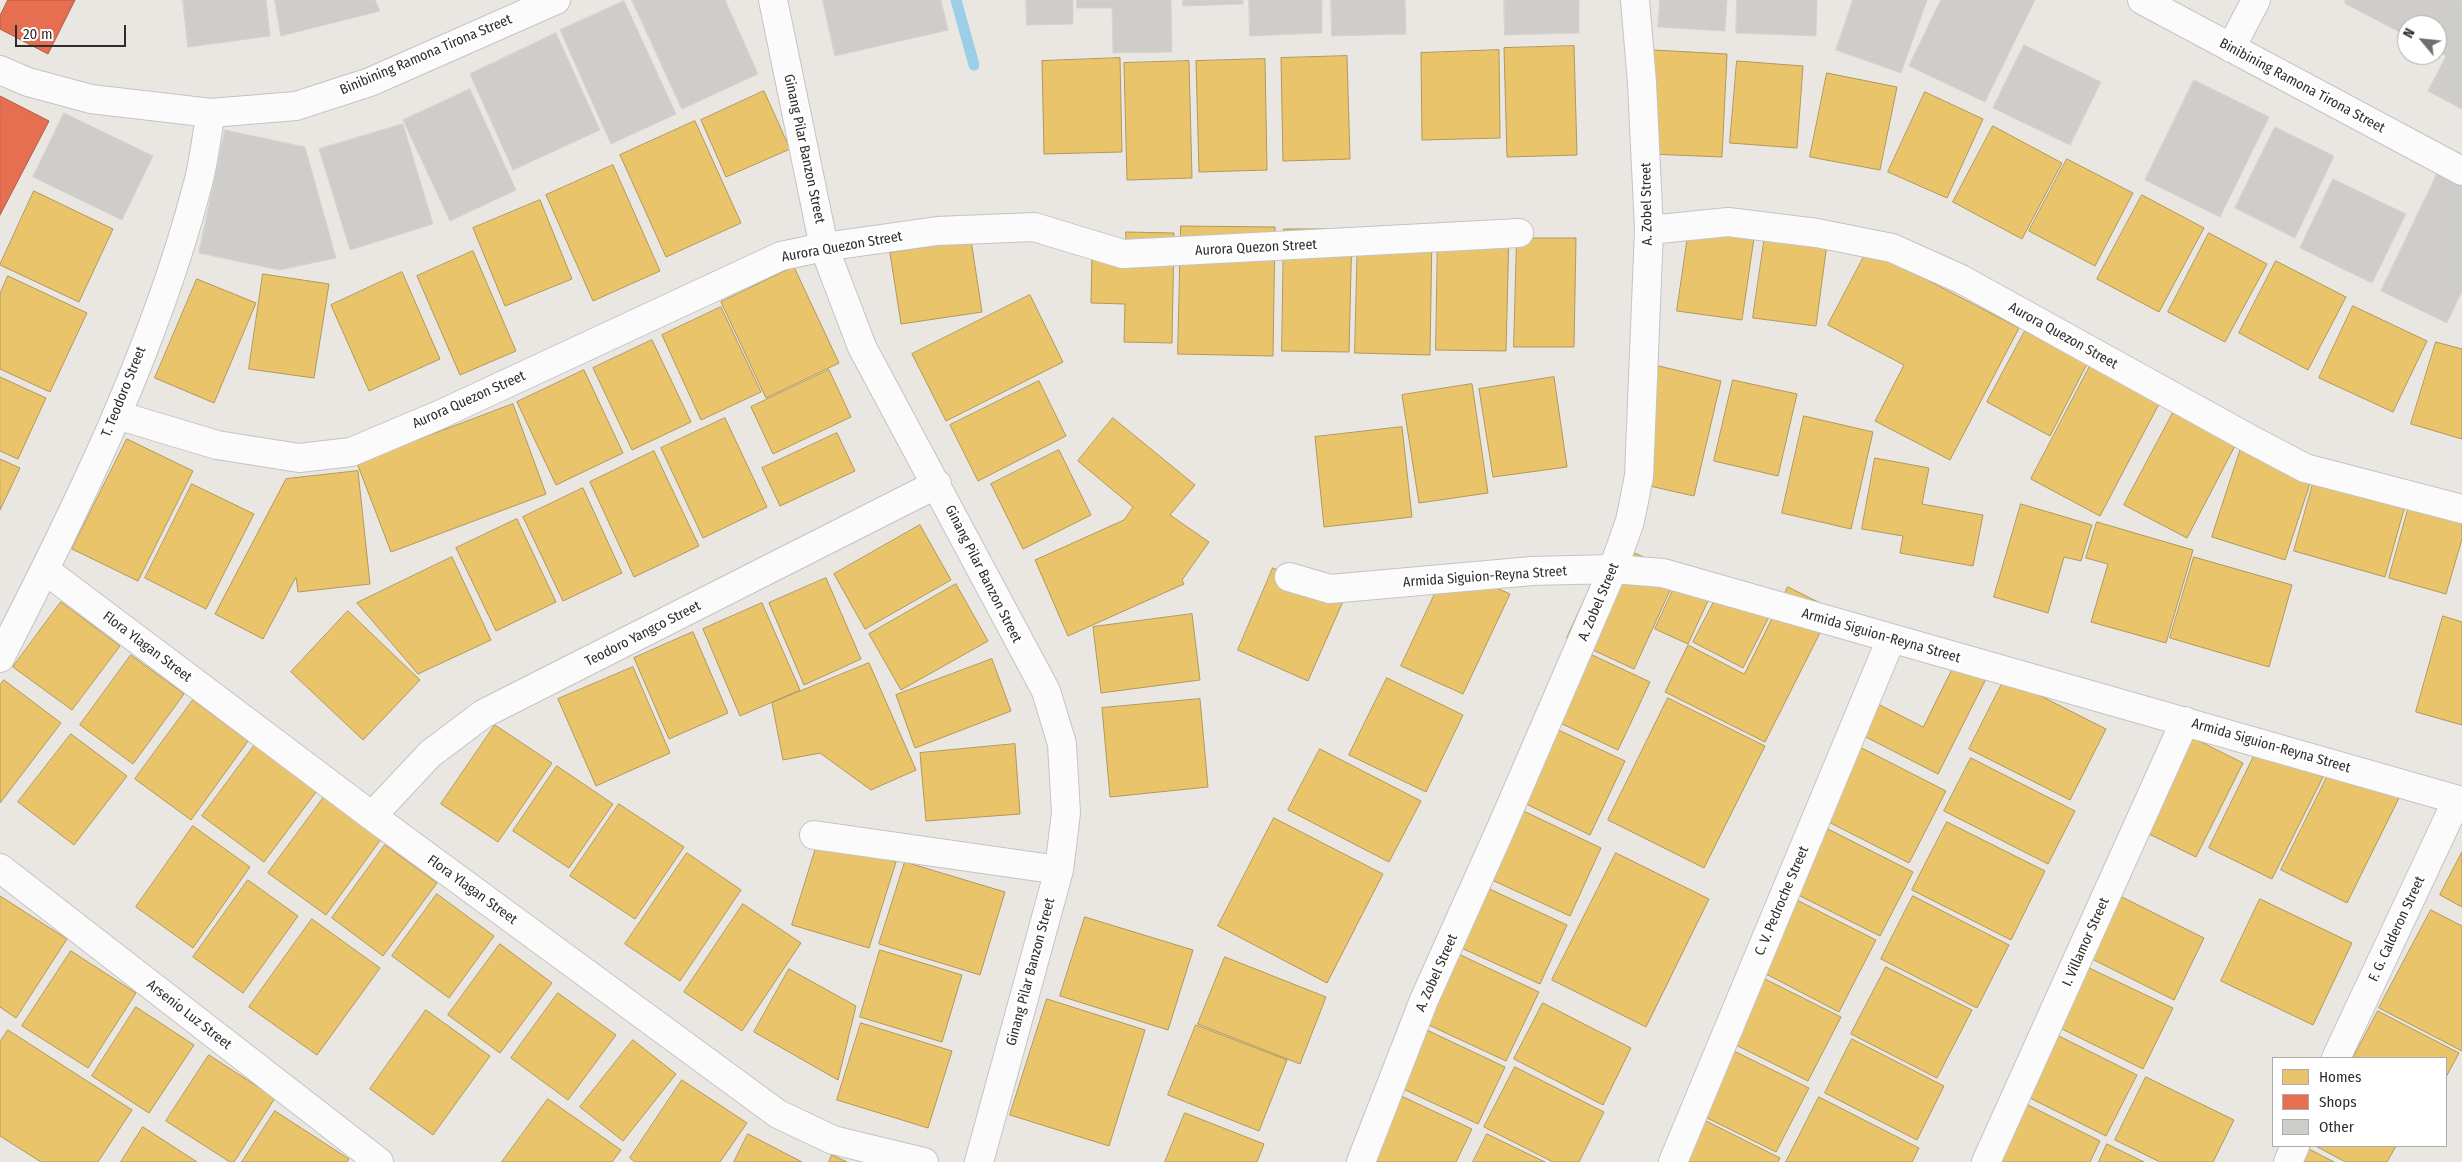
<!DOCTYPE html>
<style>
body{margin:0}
#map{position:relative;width:2462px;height:1162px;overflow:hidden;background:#eae7e3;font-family:"Fira Sans Condensed",sans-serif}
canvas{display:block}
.legend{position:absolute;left:2272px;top:1057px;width:175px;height:90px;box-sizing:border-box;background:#fff;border:1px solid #ababab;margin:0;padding:6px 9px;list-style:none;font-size:15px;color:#2d2d2d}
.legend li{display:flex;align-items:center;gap:10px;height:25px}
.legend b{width:25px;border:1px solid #ababab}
.north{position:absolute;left:2397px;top:15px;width:50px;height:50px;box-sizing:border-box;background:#fff;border:1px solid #ababab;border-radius:50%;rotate:298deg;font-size:14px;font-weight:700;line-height:20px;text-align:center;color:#2d2d2d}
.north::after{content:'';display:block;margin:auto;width:18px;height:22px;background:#6f6e6d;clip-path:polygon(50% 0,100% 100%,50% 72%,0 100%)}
.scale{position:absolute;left:15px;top:25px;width:111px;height:22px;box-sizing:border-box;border:2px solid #2d2d2d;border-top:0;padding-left:6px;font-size:15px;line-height:18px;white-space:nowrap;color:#2d2d2d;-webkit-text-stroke:4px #fff;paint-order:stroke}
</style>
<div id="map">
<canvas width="2462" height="1162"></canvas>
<ul class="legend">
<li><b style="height:14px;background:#e9c46a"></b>Homes</li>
<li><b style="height:14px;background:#e76f51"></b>Shops</li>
<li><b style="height:14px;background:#cfcdca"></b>Other</li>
</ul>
<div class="north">N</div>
<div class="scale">20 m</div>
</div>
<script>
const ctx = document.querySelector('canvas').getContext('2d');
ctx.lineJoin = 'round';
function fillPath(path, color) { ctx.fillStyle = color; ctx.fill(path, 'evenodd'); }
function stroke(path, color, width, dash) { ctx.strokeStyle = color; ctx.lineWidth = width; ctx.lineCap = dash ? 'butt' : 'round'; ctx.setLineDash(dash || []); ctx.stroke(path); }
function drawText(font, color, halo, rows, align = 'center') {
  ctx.font = font + ' "Fira Sans Condensed",sans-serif'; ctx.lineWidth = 5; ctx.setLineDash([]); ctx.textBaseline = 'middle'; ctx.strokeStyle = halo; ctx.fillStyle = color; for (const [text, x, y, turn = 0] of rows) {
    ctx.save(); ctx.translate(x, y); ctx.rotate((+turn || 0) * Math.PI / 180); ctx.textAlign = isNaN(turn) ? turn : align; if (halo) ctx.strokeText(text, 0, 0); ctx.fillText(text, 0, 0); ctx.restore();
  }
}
const homes = new Path2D(`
 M 1574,46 L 1577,155 L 1507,157 L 1504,48 Z
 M 1499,50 L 1500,138 L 1422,140 L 1421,53 Z
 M 1653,50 L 1727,54 L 1722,157 L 1649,154 Z
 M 1347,56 L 1350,159 L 1283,161 L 1281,58 Z
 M 1120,58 L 1122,152 L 1044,154 L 1042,61 Z
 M 1265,59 L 1267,170 L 1199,172 L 1196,61 Z
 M 1189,61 L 1192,178 L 1127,180 L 1124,63 Z
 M 1737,61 L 1803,66 L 1797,148 L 1730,143 Z
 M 1827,73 L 1897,87 L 1880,170 L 1810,157 Z
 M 764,91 L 790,149 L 726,177 L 701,120 Z
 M 1925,92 L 1983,119 L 1947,198 L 1888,172 Z
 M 695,121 L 741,223 L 666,257 L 620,155 Z
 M 1993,126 L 2062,163 L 2022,239 L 1953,202 Z
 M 2067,159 L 2133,193 L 2095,266 L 2029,231 Z
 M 613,165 L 660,271 L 593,301 L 546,195 Z
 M 34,191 L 113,229 L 79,302 L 0,265 Z
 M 2142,195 L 2204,228 L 2159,312 L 2097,279 Z
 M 540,200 L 572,279 L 505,306 L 473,228 Z
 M 1690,222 L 1755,231 L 1742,320 L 1677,311 Z
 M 1181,226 L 1275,227 L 1273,356 L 1178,354 Z
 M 1766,228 L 1828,236 L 1816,326 L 1753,318 Z
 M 1284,229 L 1352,229 L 1349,352 L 1282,351 Z
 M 1438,230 L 1509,231 L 1506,351 L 1436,350 Z
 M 1126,232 L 1174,233 L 1172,343 L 1124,342 L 1125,304 L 1091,303 L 1092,249 L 1126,250 Z
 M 1358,232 L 1432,233 L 1430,355 L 1355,353 Z
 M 2209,233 L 2267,264 L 2225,342 L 2168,312 Z
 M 1517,238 L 1576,238 L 1574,347 L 1514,347 Z
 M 971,240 L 982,312 L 901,324 L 890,253 Z
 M 1868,249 L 2019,328 L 1950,460 L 1875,421 L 1904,365 L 1828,325 Z
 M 473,251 L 516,351 L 460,375 L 417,276 Z
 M 2276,261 L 2346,297 L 2308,370 L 2239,333 Z
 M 794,267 L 839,363 L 766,398 L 721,302 Z
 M 402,272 L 440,359 L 369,391 L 331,305 Z
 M 263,274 L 329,284 L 314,378 L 249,369 Z
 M 8,276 L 87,313 L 50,392 L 0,369 L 0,294 Z
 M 197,279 L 256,303 L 214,403 L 155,378 Z
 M 1030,295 L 1063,362 L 946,421 L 912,354 Z
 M 2353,306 L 2427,341 L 2393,412 L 2319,378 Z
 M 721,307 L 761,392 L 701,420 L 662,335 Z
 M 2025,331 L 2087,364 L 2050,436 L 1987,402 Z
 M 652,340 L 691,422 L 632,450 L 593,368 Z
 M 2436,342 L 2462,349 L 2462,439 L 2411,424 Z
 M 1659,366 L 1721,381 L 1694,496 L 1632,482 Z
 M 2090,366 L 2160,402 L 2100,516 L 2031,479 Z
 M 584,370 L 623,453 L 556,485 L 517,402 Z
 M 829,370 L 851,417 L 773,454 L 751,407 Z
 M 0,377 L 46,398 L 18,459 L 0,451 Z
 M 1554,377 L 1567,467 L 1493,477 L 1479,389 Z
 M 1733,380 L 1797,394 L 1778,476 L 1714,461 Z
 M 1039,381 L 1066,436 L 978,481 L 950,425 Z
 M 1472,384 L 1488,493 L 1419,503 L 1402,395 Z
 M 513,404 L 546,494 L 391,552 L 357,463 Z
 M 2175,409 L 2237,442 L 2187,538 L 2124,505 Z
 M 1804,416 L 1873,432 L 1851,529 L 1782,513 Z
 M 725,418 L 767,507 L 703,538 L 661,448 Z
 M 1113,418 L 1195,485 L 1170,515 L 1209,542 L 1182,580 L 1184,584 L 1068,636 L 1035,560 L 1124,520 L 1133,507 L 1078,461 Z
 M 1402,427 L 1412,517 L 1324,527 L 1315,437 Z
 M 837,433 L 855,471 L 780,506 L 762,468 Z
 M 127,439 L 193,471 L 138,581 L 72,549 Z
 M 2242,445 L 2315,468 L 2285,560 L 2212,537 Z
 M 1059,450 L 1091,515 L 1023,549 L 991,484 Z
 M 654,451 L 699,546 L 634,577 L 590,482 Z
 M 1875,458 L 1929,468 L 1922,504 L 1983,515 L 1973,566 L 1900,553 L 1903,536 L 1862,529 Z
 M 0,459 L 20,468 L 0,510 Z
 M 2318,466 L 2409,492 L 2385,577 L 2294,551 Z
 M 358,471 L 370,584 L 298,592 L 296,577 L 263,639 L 215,614 L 286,479 Z
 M 192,484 L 254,514 L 206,609 L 145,578 Z
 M 583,488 L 622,573 L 563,601 L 523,517 Z
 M 2414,488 L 2462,502 L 2462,539 L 2446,594 L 2389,578 Z
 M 2021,504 L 2092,525 L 2081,561 L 2064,557 L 2048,613 L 1994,597 Z
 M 517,519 L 556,602 L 496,631 L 456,548 Z
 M 2097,522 L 2193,550 L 2166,643 L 2091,622 L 2108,564 L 2086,558 Z
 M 920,525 L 951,580 L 865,629 L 834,574 Z
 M 1611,542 L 1678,573 L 1634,669 L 1567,638 Z
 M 452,557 L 491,640 L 418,674 L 357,603 Z
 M 2194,557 L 2292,585 L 2269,667 L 2170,638 Z
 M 1448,566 L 1510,594 L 1463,694 L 1401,666 Z
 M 1273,568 L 1344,599 L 1308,681 L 1238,650 Z
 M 1681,573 L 1714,588 L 1688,644 L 1655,629 Z
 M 1727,577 L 1776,603 L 1743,668 L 1693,642 Z
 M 826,578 L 861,659 L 804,685 L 769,603 Z
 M 956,584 L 988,641 L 901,690 L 869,634 Z
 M 1788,587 L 1832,609 L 1765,742 L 1665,692 L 1688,645 L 1744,674 Z
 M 61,602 L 120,646 L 72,710 L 13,667 Z
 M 762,603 L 800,690 L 740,716 L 703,629 Z
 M 348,611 L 420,680 L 363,740 L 291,672 Z
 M 1192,614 L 1200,680 L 1101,693 L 1093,627 Z
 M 2443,616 L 2462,622 L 2462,725 L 2416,712 Z
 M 693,632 L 728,713 L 669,739 L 634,658 Z
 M 1575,647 L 1650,682 L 1618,750 L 1543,715 Z
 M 131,655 L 184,694 L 133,764 L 80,725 Z
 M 992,659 L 1011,711 L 915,748 L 896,695 Z
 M 1957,660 L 1988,675 L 1938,774 L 1860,734 L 1876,703 L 1923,727 Z
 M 869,663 L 916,770 L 871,790 L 820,753 L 783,760 L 772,703 Z
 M 633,667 L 670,753 L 596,786 L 558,699 Z
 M 1387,678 L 1463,715 L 1426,792 L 1349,755 Z
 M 2005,678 L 2106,729 L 2070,800 L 1969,749 Z
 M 4,680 L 61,723 L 0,803 L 0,685 Z
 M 1668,698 L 1765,746 L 1704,868 L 1608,820 Z
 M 1200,699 L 1208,787 L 1110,797 L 1102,708 Z
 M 193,700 L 248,741 L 191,820 L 135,779 Z
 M 495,725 L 552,763 L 498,842 L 441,804 Z
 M 1552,727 L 1625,761 L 1590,835 L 1518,800 Z
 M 71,734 L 127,776 L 74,845 L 18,802 Z
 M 2189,736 L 2243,763 L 2196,857 L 2143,831 Z
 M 260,738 L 322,784 L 264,862 L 202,816 Z
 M 1015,744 L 1020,814 L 926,821 L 920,753 Z
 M 1854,744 L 1946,791 L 1909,863 L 1817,816 Z
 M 2259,746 L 2323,777 L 2272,879 L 2209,848 Z
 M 1320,749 L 1421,801 L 1389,862 L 1288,810 Z
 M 1971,758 L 2075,811 L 2048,864 L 1944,811 Z
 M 2333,765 L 2399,798 L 2347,903 L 2281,870 Z
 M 557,766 L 613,804 L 569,868 L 513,831 Z
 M 327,793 L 384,835 L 326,915 L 268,873 Z
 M 619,804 L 684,847 L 635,919 L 570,876 Z
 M 1511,805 L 1601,848 L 1570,916 L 1479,874 Z
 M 1274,818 L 1383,874 L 1327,983 L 1218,926 Z
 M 1947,822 L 2045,871 L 2011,940 L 1912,890 Z
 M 1820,825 L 1913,872 L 1880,936 L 1788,890 Z
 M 193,826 L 250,867 L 193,948 L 136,907 Z
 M 819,838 L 896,862 L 869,948 L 792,925 Z
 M 385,845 L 437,883 L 383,956 L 332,918 Z
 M 2462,852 L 2462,907 L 2440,895 Z
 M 687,853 L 741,890 L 680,981 L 625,944 Z
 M 1616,853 L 1709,899 L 1646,1027 L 1552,980 Z
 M 905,862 L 1005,892 L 980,975 L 879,944 Z
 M 248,880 L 298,916 L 243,993 L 193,957 Z
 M 1483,886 L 1567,925 L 1540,984 L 1455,945 Z
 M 1779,891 L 1876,940 L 1839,1012 L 1743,962 Z
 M 2112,892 L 2204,938 L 2174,1000 L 2082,954 Z
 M 437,894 L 494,936 L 449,998 L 392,956 Z
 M 0,896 L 67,939 L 16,1018 L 0,1007 Z
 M 1913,896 L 2009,945 L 1977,1008 L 1881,959 Z
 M 2260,899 L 2352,943 L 2313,1025 L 2221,981 Z
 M 743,904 L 801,943 L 742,1031 L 684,992 Z
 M 2431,910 L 2462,926 L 2462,1051 L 2379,1008 Z
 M 1085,917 L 1193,950 L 1168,1030 L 1060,996 Z
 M 312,919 L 380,968 L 317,1055 L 249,1007 Z
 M 500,944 L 552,983 L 500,1053 L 448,1015 Z
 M 880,950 L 962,975 L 942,1042 L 860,1017 Z
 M 1450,950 L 1539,992 L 1506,1061 L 1418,1020 Z
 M 71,951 L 136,993 L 88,1068 L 22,1026 Z
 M 1225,957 L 1326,997 L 1300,1064 L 1198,1024 Z
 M 2085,966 L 2173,1008 L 2143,1069 L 2056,1026 Z
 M 1886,967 L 1972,1010 L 1937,1078 L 1851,1034 Z
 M 789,969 L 856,1006 L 838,1080 L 754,1032 Z
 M 1763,978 L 1841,1017 L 1808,1081 L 1730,1042 Z
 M 558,993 L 616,1035 L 568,1100 L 511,1058 Z
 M 1047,999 L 1145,1030 L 1109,1146 L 1010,1115 Z
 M 1543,1003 L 1631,1048 L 1603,1105 L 1514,1059 Z
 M 136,1007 L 194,1045 L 149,1113 L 92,1076 Z
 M 426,1010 L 490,1056 L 433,1135 L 370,1089 Z
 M 2378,1011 L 2459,1053 L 2446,1077 L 2446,1058 L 2353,1058 Z
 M 861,1023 L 952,1051 L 928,1128 L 837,1100 Z
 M 1412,1023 L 1505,1067 L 1478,1124 L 1386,1081 Z
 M 1196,1025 L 1287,1060 L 1259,1131 L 1168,1095 Z
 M 8,1030 L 132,1110 L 98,1162 L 41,1162 L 0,1136 L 0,1042 Z
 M 2049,1031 L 2137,1075 L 2106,1136 L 2018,1092 Z
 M 1852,1039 L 1944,1086 L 1917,1140 L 1825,1093 Z
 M 633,1040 L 676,1074 L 623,1141 L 580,1107 Z
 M 1734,1051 L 1809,1088 L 1776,1152 L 1701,1115 Z
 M 209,1055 L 275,1098 L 234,1162 L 230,1162 L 166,1121 Z
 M 1515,1067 L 1604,1112 L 1579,1162 L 1553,1162 L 1484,1127 Z
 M 2146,1077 L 2234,1120 L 2213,1162 L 2160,1162 L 2115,1140 Z
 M 682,1080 L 747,1123 L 720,1162 L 635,1162 L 630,1158 Z
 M 1386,1089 L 1472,1129 L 1456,1162 L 1379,1162 L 1356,1151 Z
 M 1819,1097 L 1919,1148 L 1912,1162 L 1786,1162 Z
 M 548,1099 L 621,1150 L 612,1162 L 502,1162 Z
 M 2016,1099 L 2100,1141 L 2090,1162 L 2000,1162 Z
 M 275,1111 L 349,1159 L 347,1162 L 242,1162 Z
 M 1185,1113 L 1264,1144 L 1257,1162 L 1165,1162 Z
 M 1706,1121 L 1780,1158 L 1778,1162 L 1686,1162 Z
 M 143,1127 L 197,1162 L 121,1162 Z
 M 748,1134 L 802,1162 L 734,1162 Z
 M 1487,1134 L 1545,1162 L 1473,1162 Z
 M 2107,1144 L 2144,1162 L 2099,1162 Z
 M 2316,1146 L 2396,1146 L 2387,1162 L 2346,1162 Z
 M 2307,1148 L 2334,1162 L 2299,1162 Z
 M 832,1155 L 847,1162 L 829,1162 Z`);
const shops = new Path2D(`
 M 8,0 L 75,0 L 48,54 L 0,29 L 0,16 Z
 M 0,96 L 49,121 L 0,215 Z`);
const stream = new Path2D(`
 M 956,0 L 974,65`);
const building = new Path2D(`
 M 183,0 L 266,0 L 270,36 L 188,47 Z
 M 275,0 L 375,0 L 380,11 L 281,36 Z
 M 632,0 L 725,0 L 758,74 L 682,109 Z
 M 823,0 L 941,0 L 948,30 L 835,56 Z
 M 1026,0 L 1073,0 L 1073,24 L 1027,25 Z
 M 1077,0 L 1171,0 L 1172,52 L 1113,53 L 1112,8 L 1077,8 Z
 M 1183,0 L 1243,0 L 1243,4 L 1183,6 Z
 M 1249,0 L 1322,0 L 1322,33 L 1250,36 Z
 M 1331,0 L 1405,0 L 1406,34 L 1332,36 Z
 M 1504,0 L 1579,0 L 1579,33 L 1505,35 Z
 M 1660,0 L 1727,0 L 1725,31 L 1658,27 Z
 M 1737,0 L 1817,0 L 1816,36 L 1736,33 Z
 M 1853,0 L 1927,0 L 1901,73 L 1836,50 Z
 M 1941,0 L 2035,0 L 1985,102 L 1909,66 Z
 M 2346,0 L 2462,0 L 2462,109 L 2428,91 L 2446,56 L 2437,51 L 2437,25 L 2407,25 L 2407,36 L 2344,3 Z
 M 624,1 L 676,114 L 611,144 L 560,30 Z
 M 556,33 L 600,130 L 513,170 L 470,74 Z
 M 2024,45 L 2101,82 L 2070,145 L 1993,108 Z
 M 2194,80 L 2269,117 L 2220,217 L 2145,180 Z
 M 470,89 L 516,190 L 450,221 L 403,120 Z
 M 64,113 L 153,156 L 122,220 L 33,177 Z
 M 403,124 L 433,224 L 350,250 L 319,149 Z
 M 2275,127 L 2334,156 L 2295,238 L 2235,208 Z
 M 225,130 L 305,147 L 336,258 L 279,270 L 199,253 Z
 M 2437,174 L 2462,186 L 2462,291 L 2447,323 L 2381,291 Z
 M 2333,179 L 2406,214 L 2372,283 L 2300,248 Z`);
const minor = new Path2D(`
 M 773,0 L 824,247 L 862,347 L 1046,691 L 1062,744 L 1066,813 L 1059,870 L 979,1162
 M 2142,0 L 2462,171
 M 2231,48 L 2256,0
 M 0,70 L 28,82 L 91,99 L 211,113 L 296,106 L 370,82 L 556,0
 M 1649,230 L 1728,222 L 1817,233 L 1892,248 L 1961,279 L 2250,439 L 2305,468 L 2462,509
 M 117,415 L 217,445 L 299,458 L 351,452 L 439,415 L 781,256 L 824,247 L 937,231 L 1034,227 L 1123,254 L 1519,233
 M 45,570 L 372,816 L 778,1114 L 833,1140 L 924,1162
 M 1289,577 L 1330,589 L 1532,571 L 1613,569 L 1663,573 L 2462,801
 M 0,658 C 77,508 154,351 197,187 C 204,163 206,137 211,113
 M 372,816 L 430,754 L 483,714 L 937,484
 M 814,835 L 1059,870
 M 0,868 L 379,1162
 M 2336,1058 L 2457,800
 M 1361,1162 L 1424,1000 L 1502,826 L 1613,569 L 1630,521 L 1639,476 L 1649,230 L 1642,83 L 1635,0
 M 1673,1162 L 1891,639
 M 1986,1162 L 2185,721
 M 2288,1162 L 2295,1146`);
const streetNames = [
 ["Binibining Ramona Tirona Street",426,55,-23],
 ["Binibining Ramona Tirona Street",2302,86,28],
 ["Ginang Pilar Banzon Street",804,149,78],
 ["A. Zobel Street",1647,204,-91],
 ["Aurora Quezon Street",842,247,-10],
 ["Aurora Quezon Street",1256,248,-3],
 ["Aurora Quezon Street",2063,336,29],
 ["T. Teodoro Street",124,392,-68],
 ["Aurora Quezon Street",469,400,-24],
 ["Ginang Pilar Banzon Street",983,574,63],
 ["Armida Siguion-Reyna Street",1485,577,-4],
 ["A. Zobel Street",1599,602,-67],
 ["Teodoro Yangco Street",643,634,-27],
 ["Armida Siguion-Reyna Street",1881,636,16],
 ["Flora Ylagan Street",147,647,37],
 ["Armida Siguion-Reyna Street",2271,746,16],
 ["Flora Ylagan Street",472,890,36],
 ["C. V. Pedroche Street",1782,901,-67],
 ["F. G. Calderon Street",2397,929,-65],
 ["I. Villamor Street",2086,942,-66],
 ["Ginang Pilar Banzon Street",1031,972,-75],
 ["A. Zobel Street",1437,973,-66],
 ["Arsenio Luz Street",189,1015,38]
];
fillPath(homes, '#e9c46a');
stroke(homes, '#b19758', 1);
fillPath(shops, '#e76f51');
stroke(shops, '#af5b46', 1);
stroke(stream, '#9bcfe7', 11);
fillPath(building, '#cfcdca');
stroke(building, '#d5d3cf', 1);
stroke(minor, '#c4c3c3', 30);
stroke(minor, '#fcfbfb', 28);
drawText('14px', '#2d2d2d', '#fff', streetNames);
</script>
